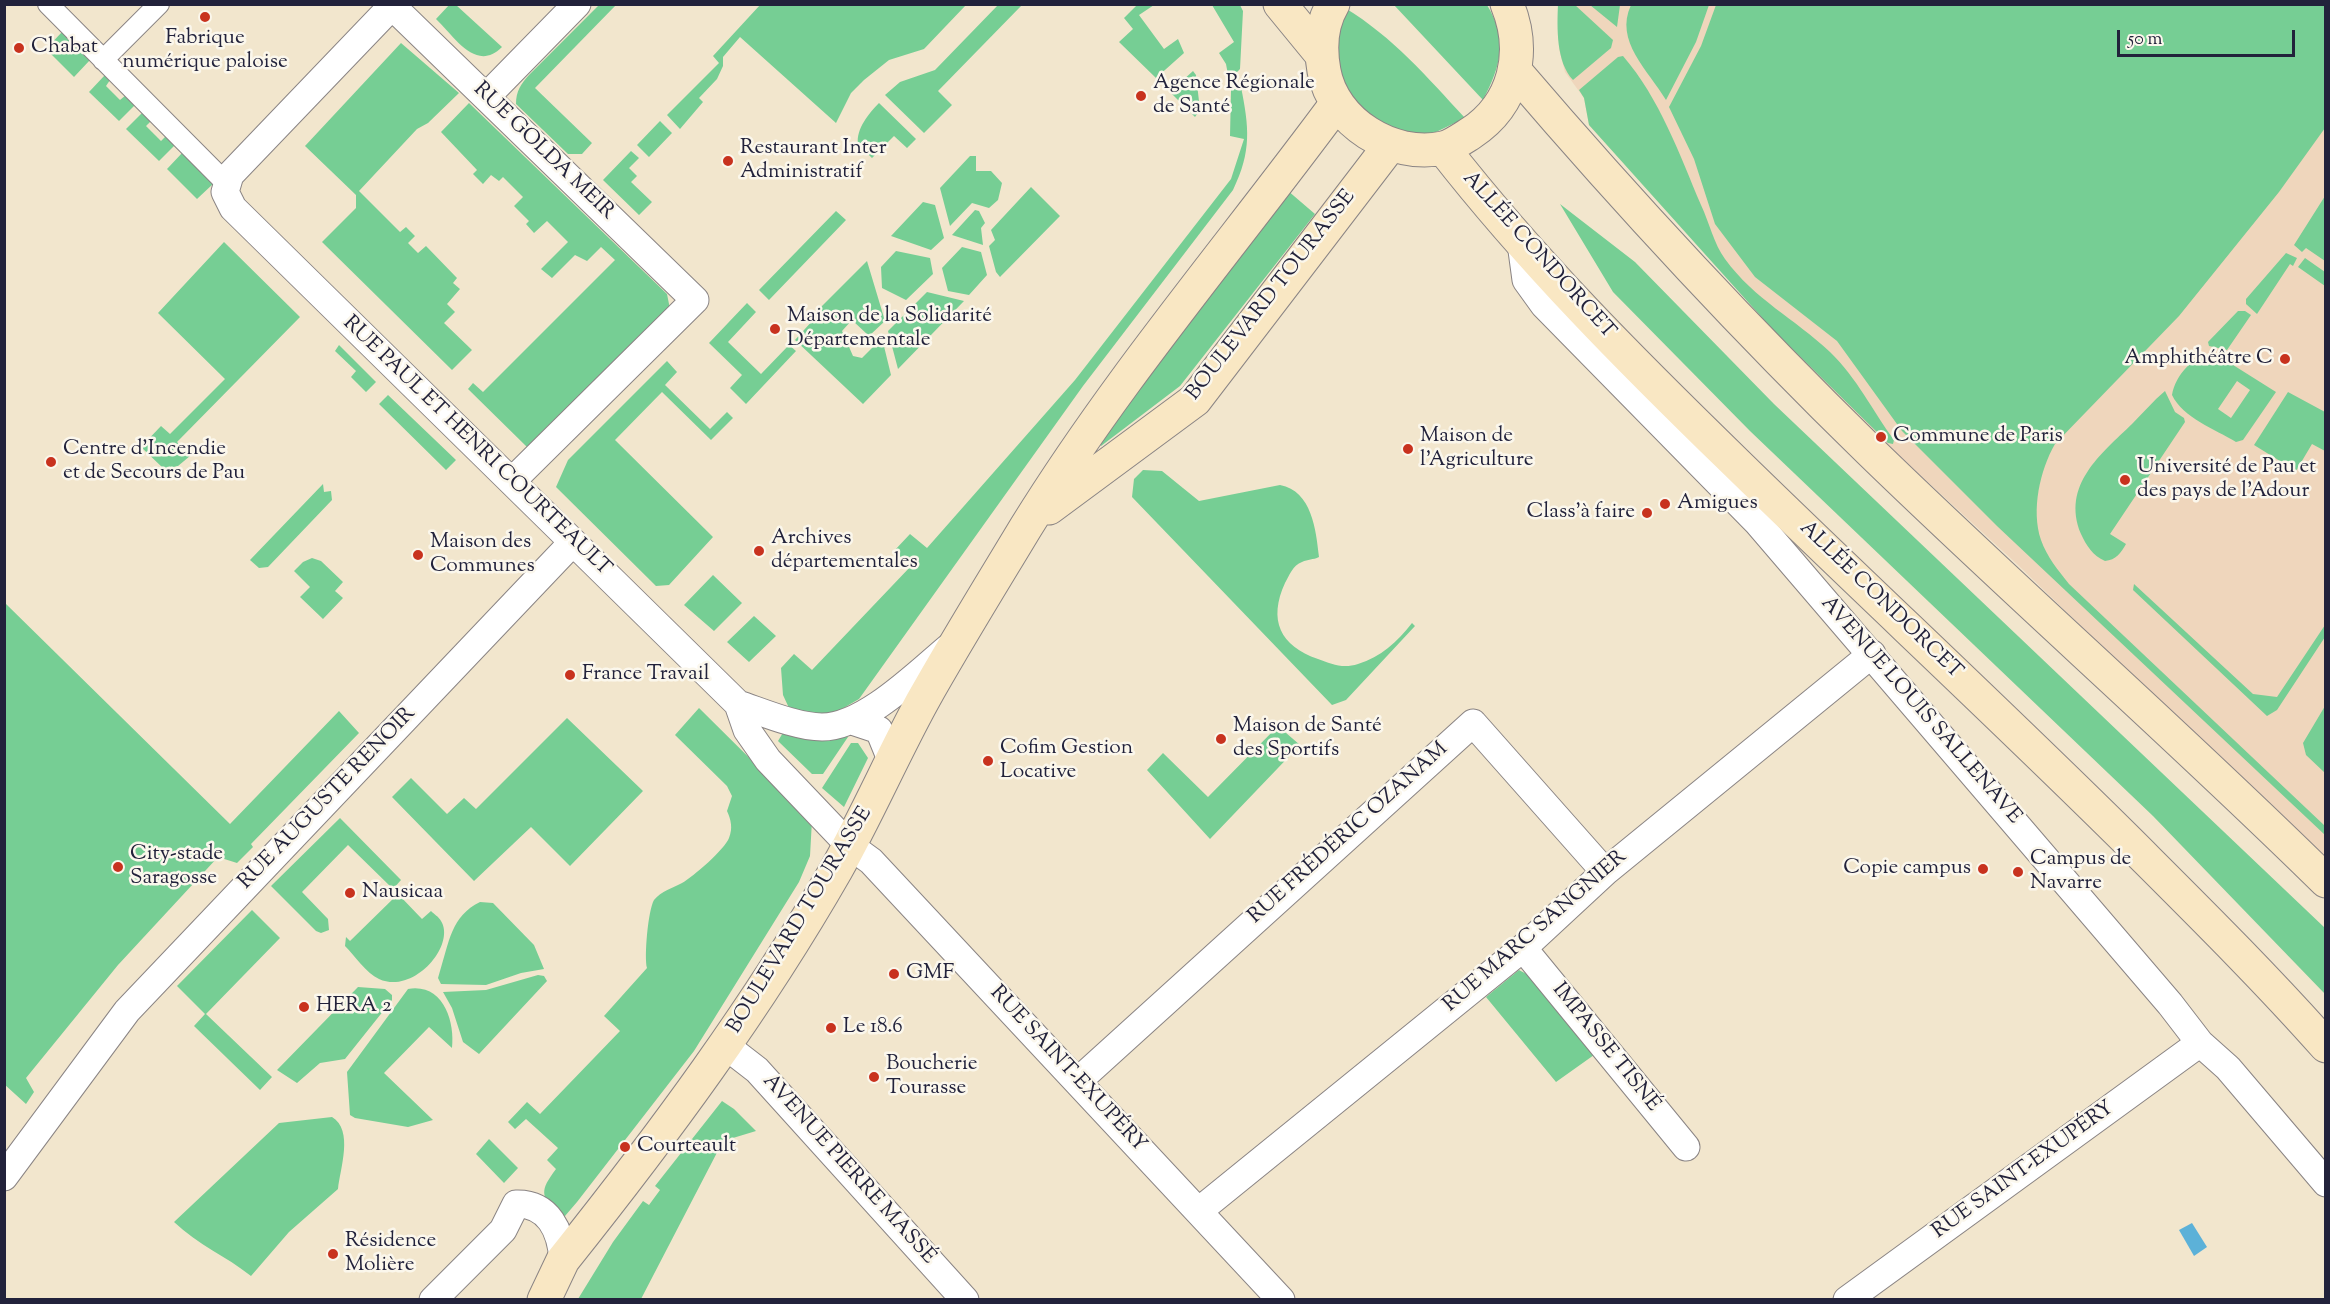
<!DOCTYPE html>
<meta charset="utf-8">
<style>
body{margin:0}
#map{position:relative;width:2330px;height:1304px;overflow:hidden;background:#f2e6cd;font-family:"Sorts Mill Goudy",serif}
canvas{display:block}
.frame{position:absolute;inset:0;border:6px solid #22223b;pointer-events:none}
.scale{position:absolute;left:2117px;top:30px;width:178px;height:27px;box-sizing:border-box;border:3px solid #22223b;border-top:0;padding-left:8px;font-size:18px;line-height:21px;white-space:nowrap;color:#22223b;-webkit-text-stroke:4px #fbf7ec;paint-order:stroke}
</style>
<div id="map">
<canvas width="2330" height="1304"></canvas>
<div class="frame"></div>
<div class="scale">50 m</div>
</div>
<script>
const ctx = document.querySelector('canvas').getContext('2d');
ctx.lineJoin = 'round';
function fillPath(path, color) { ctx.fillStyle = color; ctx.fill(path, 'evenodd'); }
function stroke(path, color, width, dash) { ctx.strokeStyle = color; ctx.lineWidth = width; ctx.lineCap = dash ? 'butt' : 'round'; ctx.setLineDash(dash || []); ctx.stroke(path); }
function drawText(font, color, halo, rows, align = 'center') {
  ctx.font = font + ' "Sorts Mill Goudy",serif'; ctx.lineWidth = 5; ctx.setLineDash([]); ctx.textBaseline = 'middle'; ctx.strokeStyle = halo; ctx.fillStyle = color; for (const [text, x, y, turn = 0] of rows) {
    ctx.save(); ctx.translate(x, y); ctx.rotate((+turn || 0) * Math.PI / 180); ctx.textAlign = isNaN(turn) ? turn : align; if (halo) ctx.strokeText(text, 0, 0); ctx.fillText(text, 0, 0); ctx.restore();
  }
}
const built = new Path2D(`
 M 1558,4 L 2325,5 L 2325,863 L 2018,565 L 1832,394 L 1589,125 L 1584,98 L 1565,72 L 1559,49 Z`);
const green = new Path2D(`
 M 450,4 L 456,5 L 502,47 C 476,73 455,37 436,19 Z
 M 600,4 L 616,5 L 535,88 L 592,143 L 582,154 L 568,154 L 516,104 C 516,91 521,84 529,75 Z
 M 999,4 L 1022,5 L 938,91 L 952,105 L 924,133 L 885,95 L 900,82 L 935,70 Z
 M 1138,4 L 1154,5 L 1139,15 L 1164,49 L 1178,39 L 1184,53 L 1156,78 L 1119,42 L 1133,29 L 1124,18 Z
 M 1558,4 L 1575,5 L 1613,40 L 1611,48 L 1573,80 C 1556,62 1557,28 1558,4 Z
 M 760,5 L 760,4 L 966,5 L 924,49 L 889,60 L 864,80 L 851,93 L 836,123 L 740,37 L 723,57 L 723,66 L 717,79 L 699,98 L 703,102 L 680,129 L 667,115 L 719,63 L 713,56 Z
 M 1212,5 L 1240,5 L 1243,11 L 1240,69 L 1229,80 L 1226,64 L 1219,53 L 1234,42 Z
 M 1394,5 L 1487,5 C 1508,39 1501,66 1483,100 Z
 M 1590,5 L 1620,5 L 1617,27 Z
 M 1631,5 L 1709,5 L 1696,42 L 1666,100 C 1648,70 1614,41 1631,5 Z
 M 1716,5 L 2325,5 L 2325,128 L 2279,192 L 2179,316 L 2055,444 C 2040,470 2031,510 2041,540 C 2047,557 2058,570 2069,584 L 2325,826 L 2325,835 L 1997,526 L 1902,431 L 1837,341 L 1755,277 L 1715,224 L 1694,159 L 1669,107 L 1701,46 Z
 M 1345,8 C 1393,37 1427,77 1465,118 L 1434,133 L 1405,134 L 1378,125 L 1342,88 L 1334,37 Z
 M 62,32 L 90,60 L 74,77 L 46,49 Z
 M 401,43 L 459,93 L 428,123 L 417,129 L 359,191 L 400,232 L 406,227 L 415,236 L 408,243 L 418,253 L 426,246 L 457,278 L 453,283 L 460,289 L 447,304 L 455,312 L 444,323 L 472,350 L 452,370 L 322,242 L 356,208 L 356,195 L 305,146 Z
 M 1623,56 C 1660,99 1679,153 1701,205 C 1709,222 1714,244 1725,259 C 1755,300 1794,318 1830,352 C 1857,378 1872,410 1894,440 L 1893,444 L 1888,443 L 1774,331 L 1589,125 L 1584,98 L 1579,90 L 1618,57 Z
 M 1193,71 L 1196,75 L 1200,110 L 1195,117 L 1170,92 Z
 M 105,75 L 110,80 L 106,86 L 120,100 L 126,95 L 135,105 L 119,121 L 89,92 Z
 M 1241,87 C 1249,127 1252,151 1233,190 L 1083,386 L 859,699 L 828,717 L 789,708 L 783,695 L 781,668 L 794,654 L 812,670 L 911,566 L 894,551 L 910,534 L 927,548 L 1075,380 L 1231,179 L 1244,139 L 1230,136 L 1231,90 Z
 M 469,103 L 667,294 L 670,309 L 527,447 L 468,389 L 473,383 L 483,392 L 615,260 L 601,247 L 587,261 L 575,255 L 552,278 L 541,269 L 568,242 L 547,221 L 534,233 L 526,224 L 529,221 L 514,206 L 523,197 L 503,177 L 499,181 L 491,175 L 483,184 L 473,174 L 477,170 L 441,132 Z
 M 879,103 L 916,139 L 907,148 L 894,136 L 872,158 L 858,144 C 856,129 869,113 879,103 Z
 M 143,112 L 151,121 L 146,126 L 161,141 L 166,136 L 175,145 L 159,161 L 126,129 Z
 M 660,121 L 672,133 L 649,157 L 637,145 Z
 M 631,151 L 639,158 L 629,168 L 637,176 L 631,182 L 652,202 L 639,215 L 603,180 Z
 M 183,152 L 214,183 L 197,199 L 167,169 Z
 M 970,156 L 976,156 L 976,171 L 991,171 L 1002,183 L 998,200 L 989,208 L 972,203 L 950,226 L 940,188 Z
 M 1031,187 L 1060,216 L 1000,277 L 996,272 L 989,246 L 995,240 L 991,230 Z
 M 1287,190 L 1315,214 L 1180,386 L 1101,446 L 1094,438 Z
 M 2325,196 L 2325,261 L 2306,248 L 2302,252 L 2294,245 Z
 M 923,202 L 935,205 L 944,238 L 931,250 L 891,236 Z
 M 1560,204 L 1635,262 L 1774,404 L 2325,928 L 2325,994 L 2153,816 L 1750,431 L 1613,292 Z
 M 975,210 L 979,211 L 985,223 L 981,228 L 983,245 L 952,235 Z
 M 836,211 L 846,220 L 769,300 L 759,290 Z
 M 224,242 L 300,317 L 177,442 L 190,456 L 178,466 L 164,469 L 141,447 L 161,426 L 170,434 L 225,379 L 158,313 Z
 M 962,247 L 981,252 L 987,275 L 969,295 L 948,291 L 942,268 Z
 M 896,251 L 930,258 L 933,274 L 906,300 L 882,288 L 881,267 Z
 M 2286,253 L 2297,258 L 2293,266 L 2290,264 L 2257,314 L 2246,304 L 2246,299 Z
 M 2305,258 L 2325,272 L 2325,286 L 2298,267 Z
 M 867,261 L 885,321 L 869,336 L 852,320 L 842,331 L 853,356 L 862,358 L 882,338 L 891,375 L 863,404 L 795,340 L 813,320 L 811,317 Z
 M 927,292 L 964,301 L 898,369 L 888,331 Z
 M 747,303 L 756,312 L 728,342 L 761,374 L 789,345 L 796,351 L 746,404 L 730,388 L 742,375 L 709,343 Z
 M 2238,311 L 2245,311 L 2251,315 L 2227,350 L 2209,346 L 2208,342 Z
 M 339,345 L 376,382 L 366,392 L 351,377 L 356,371 L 335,351 Z
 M 2214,353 L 2276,392 L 2243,440 L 2236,442 C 2215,429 2183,418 2172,395 C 2176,374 2193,356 2214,353 ZM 2237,381 L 2250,390 L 2231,418 L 2218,409 Z
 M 667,361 L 677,372 L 665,385 L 710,429 L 727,412 L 733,418 L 711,440 L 662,392 L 615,440 L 713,537 L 669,585 L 656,586 L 556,487 L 568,460 Z
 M 2165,391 L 2175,412 L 2184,418 L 2185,422 L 2110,534 L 2126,544 C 2121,553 2116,560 2105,561 C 2093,556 2086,545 2081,534 C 2061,485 2101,454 2132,424 C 2143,413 2153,401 2165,391 Z
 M 2288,392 L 2325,412 L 2325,451 L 2312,444 L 2296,471 L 2254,445 Z
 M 388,395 L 456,460 L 446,470 L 379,404 Z
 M 1143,470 L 1162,471 L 1199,501 L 1280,485 C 1312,491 1316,530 1319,557 C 1313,560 1308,559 1302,562 C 1293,565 1289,576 1285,583 C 1268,620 1280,646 1318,659 C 1331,664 1343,669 1358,664 C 1381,657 1397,642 1412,623 L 1415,626 L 1346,700 L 1332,705 L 1132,497 L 1134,479 Z
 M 323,484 L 324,492 L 331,491 L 332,500 L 268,567 L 259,568 L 250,560 Z
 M 312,558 L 321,561 L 343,582 L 335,591 L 343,598 L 323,619 L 300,597 L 310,587 L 294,571 L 303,562 Z
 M 713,575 L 742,603 L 714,631 L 684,605 Z
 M 2134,584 L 2253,694 L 2277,697 L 2325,625 L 2325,637 L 2277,710 L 2267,716 L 2133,590 Z
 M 5,603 L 230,824 L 339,711 L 359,733 L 251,844 L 253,847 L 237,863 L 218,857 L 118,965 L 26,1078 L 34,1092 L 26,1104 L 4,1084 Z
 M 754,616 L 776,636 L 749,662 L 727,642 Z
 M 2325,706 L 2325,773 L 2306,755 L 2303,743 Z
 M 699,708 L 812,820 L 810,856 L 799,882 L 694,1051 L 577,1202 L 565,1216 L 555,1218 C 542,1193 539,1192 556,1169 L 547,1160 L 558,1148 L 526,1119 L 515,1129 L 508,1122 L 527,1102 L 540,1114 L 620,1031 L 604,1016 L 647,968 C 644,958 648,910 654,900 C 661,891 673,888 682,883 C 693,877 725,849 729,838 C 733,828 731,820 727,811 L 732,796 L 727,786 L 675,735 Z
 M 567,718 L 643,791 L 570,866 L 531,827 L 474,881 L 392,797 L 411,778 L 447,814 L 464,798 L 476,809 Z
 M 1278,726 L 1300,745 L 1210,839 L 1147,770 L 1163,753 L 1208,797 Z
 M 784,731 L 843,734 L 848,737 L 823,774 L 812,774 L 778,741 Z
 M 851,743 L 858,743 L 868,758 L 844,807 L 822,788 Z
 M 340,818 L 401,880 L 393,889 L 348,845 L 302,892 L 328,919 L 329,930 L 321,933 L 316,931 L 271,886 Z
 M 398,894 L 422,919 L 431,911 C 434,914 439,917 441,921 C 456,945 414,995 379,979 C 366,973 355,956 345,946 L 346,937 L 350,941 Z
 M 480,902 L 493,903 L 534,945 L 544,969 L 521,973 L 486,985 L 441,984 L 438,978 L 440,971 C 449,943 451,916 480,902 Z
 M 252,910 L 280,938 L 206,1014 L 272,1077 L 260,1090 L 194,1026 L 205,1014 L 177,986 Z
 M 1519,970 L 1530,976 L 1594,1055 L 1556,1082 L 1486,997 Z
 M 538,975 L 544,976 L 547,981 L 479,1054 L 463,1042 L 452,1008 L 443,992 L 486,990 Z
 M 358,987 L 385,989 L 392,995 L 392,1000 L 345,1059 L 320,1063 L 297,1083 L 277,1070 Z
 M 408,989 C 443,983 455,1021 452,1048 L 429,1027 L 384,1073 L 433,1120 L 408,1127 L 355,1118 L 350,1115 L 347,1072 Z
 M 722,1101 L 734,1109 L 756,1131 L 723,1141 L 641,1299 L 578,1299 L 613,1242 L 643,1201 L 649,1205 L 660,1190 L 655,1186 Z
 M 332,1117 C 354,1130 340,1169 338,1189 L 289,1232 L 251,1276 C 226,1256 198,1245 174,1222 L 279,1123 Z
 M 489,1139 L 518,1168 L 504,1183 L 476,1154 Z`);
const water = new Path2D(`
 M 2192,1223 L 2207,1247 L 2194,1256 L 2179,1230 Z`);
const pedestrian = new Path2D(`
 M 48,4 L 226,183
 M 103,60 L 159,4`);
const minor = new Path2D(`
 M 390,4 L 695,300 L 512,481
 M 392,6 L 230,175 L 225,192 L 233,208 L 738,704 C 762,712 797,727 822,727 C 864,727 917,674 948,648
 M 486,97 L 577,4
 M 1521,243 L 1526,280 L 1544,305 L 1757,522 L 2170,1004 L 2200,1043 L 2228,1068 L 2326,1183
 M 738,704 L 747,730 L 768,760 L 849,845 L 871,861 L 1281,1300
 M 852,721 L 879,730 L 892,762
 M 1523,948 L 1686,1147
 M 726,1046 L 757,1070 L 965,1300
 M 1078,1081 L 1473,723 L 1605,872
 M 4,1177 L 127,1011 L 573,542
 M 1200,1210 L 1523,948 L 1605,872 L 1872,654
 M 433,1300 L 503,1230 L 516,1204 C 549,1203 561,1232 563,1260
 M 1847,1300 L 2200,1043`);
const secondary = new Path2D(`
 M 1280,4 L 1321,54
 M 1333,4 C 1321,24 1320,49 1324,71 C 1333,122 1392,159 1443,148 C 1452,146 1463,138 1471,133 C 1515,104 1527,52 1507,4
 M 1515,71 C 1628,203 1745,329 1869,450 C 2019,596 2177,734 2326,881
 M 1443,148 C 1531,261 1633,363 1736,463 C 1866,590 1999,713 2128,841 C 2195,908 2263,975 2326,1046
 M 1049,508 L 1195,400 L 1391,144
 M 544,1300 L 563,1260 C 662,1136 757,1008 836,870 C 867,815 892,757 922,702 C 955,643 991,585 1026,527 C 1118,378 1233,244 1337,103`);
const markers = [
 [205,17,6,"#c8321e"],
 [19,48,6,"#c8321e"],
 [1141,96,6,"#c8321e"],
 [728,161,6,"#c8321e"],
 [775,329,6,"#c8321e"],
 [2285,359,6,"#c8321e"],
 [1881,437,6,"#c8321e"],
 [1408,449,6,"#c8321e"],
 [51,462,6,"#c8321e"],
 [2125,480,6,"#c8321e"],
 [1665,504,6,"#c8321e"],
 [1647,513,6,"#c8321e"],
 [759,551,6,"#c8321e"],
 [418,555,6,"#c8321e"],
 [570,675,6,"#c8321e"],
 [1221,739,6,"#c8321e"],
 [988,761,6,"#c8321e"],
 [118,867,6,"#c8321e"],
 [1983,869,6,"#c8321e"],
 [2018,872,6,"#c8321e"],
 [350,893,6,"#c8321e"],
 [894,974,6,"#c8321e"],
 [304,1007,6,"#c8321e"],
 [831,1028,6,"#c8321e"],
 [874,1077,6,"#c8321e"],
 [625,1147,6,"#c8321e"],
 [333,1254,6,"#c8321e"]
];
const poiNames = [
 ["Fabrique",205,39,"center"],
 ["numérique paloise",205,63,"center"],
 ["Chabat",31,48],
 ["Agence Régionale",1153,84],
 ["de Santé",1153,108],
 ["Restaurant Inter",740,149],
 ["Administratif",740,173],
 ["Maison de la Solidarité",787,317],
 ["Départementale",787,341],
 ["Amphithéâtre C",2273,359,"right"],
 ["Maison de",1420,437],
 ["l'Agriculture",1420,461],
 ["Commune de Paris",1893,437],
 ["Centre d'Incendie",63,450],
 ["et de Secours de Pau",63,474],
 ["Université de Pau et",2137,468],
 ["des pays de l'Adour",2137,492],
 ["Amigues",1677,504],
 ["Class'à faire",1635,513,"right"],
 ["Archives",771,539],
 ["départementales",771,563],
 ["Maison des",430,543],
 ["Communes",430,567],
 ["France Travail",582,675],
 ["Maison de Santé",1233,727],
 ["des Sportifs",1233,751],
 ["Cofim Gestion",1000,749],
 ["Locative",1000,773],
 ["City-stade",130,855],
 ["Saragosse",130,879],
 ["Campus de",2030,860],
 ["Navarre",2030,884],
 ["Copie campus",1971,869,"right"],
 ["Nausicaa",362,893],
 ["GMF",906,974],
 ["HERA 2",316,1007],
 ["Le 18.6",843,1028],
 ["Boucherie",886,1065],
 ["Tourasse",886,1089],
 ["Courteault",637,1147],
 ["Résidence",345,1242],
 ["Molière",345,1266]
];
const streetNames = [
 ["RUE GOLDA MEIR",543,152,44],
 ["ALLÉE CONDORCET",1538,256,48],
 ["BOULEVARD TOURASSE",1272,296,-52],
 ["RUE PAUL ET HENRI COURTEAULT",476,447,44],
 ["ALLÉE CONDORCET",1880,601,44],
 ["AVENUE LOUIS SALLENAVE",1920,711,49],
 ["RUE AUGUSTE RENOIR",328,799,-46],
 ["RUE FRÉDÉRIC OZANAM",1349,834,-42],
 ["BOULEVARD TOURASSE",801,921,-59],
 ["RUE MARC SANGNIER",1536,932,-41],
 ["IMPASSE TISNÉ",1605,1048,51],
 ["RUE SAINT-EXUPÉRY",1067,1070,47],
 ["AVENUE PIERRE MASSÉ",848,1170,48],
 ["RUE SAINT-EXUPÉRY",2024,1171,-36]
];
fillPath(built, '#efd6bc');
fillPath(green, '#76ce94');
fillPath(water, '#5cb1d8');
stroke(pedestrian, '#8a8484', 22);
stroke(minor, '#8a8484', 29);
stroke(secondary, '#8a8484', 35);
stroke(pedestrian, '#fff', 20);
stroke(minor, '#fff', 27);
stroke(secondary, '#f9e7c3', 33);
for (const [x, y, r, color] of markers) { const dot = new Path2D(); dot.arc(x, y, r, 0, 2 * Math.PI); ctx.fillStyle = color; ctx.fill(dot); stroke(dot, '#fbf7ec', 2); }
drawText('21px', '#22223b', '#fbf7ec', poiNames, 'left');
drawText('21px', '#22223b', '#fbf7ec', streetNames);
</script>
